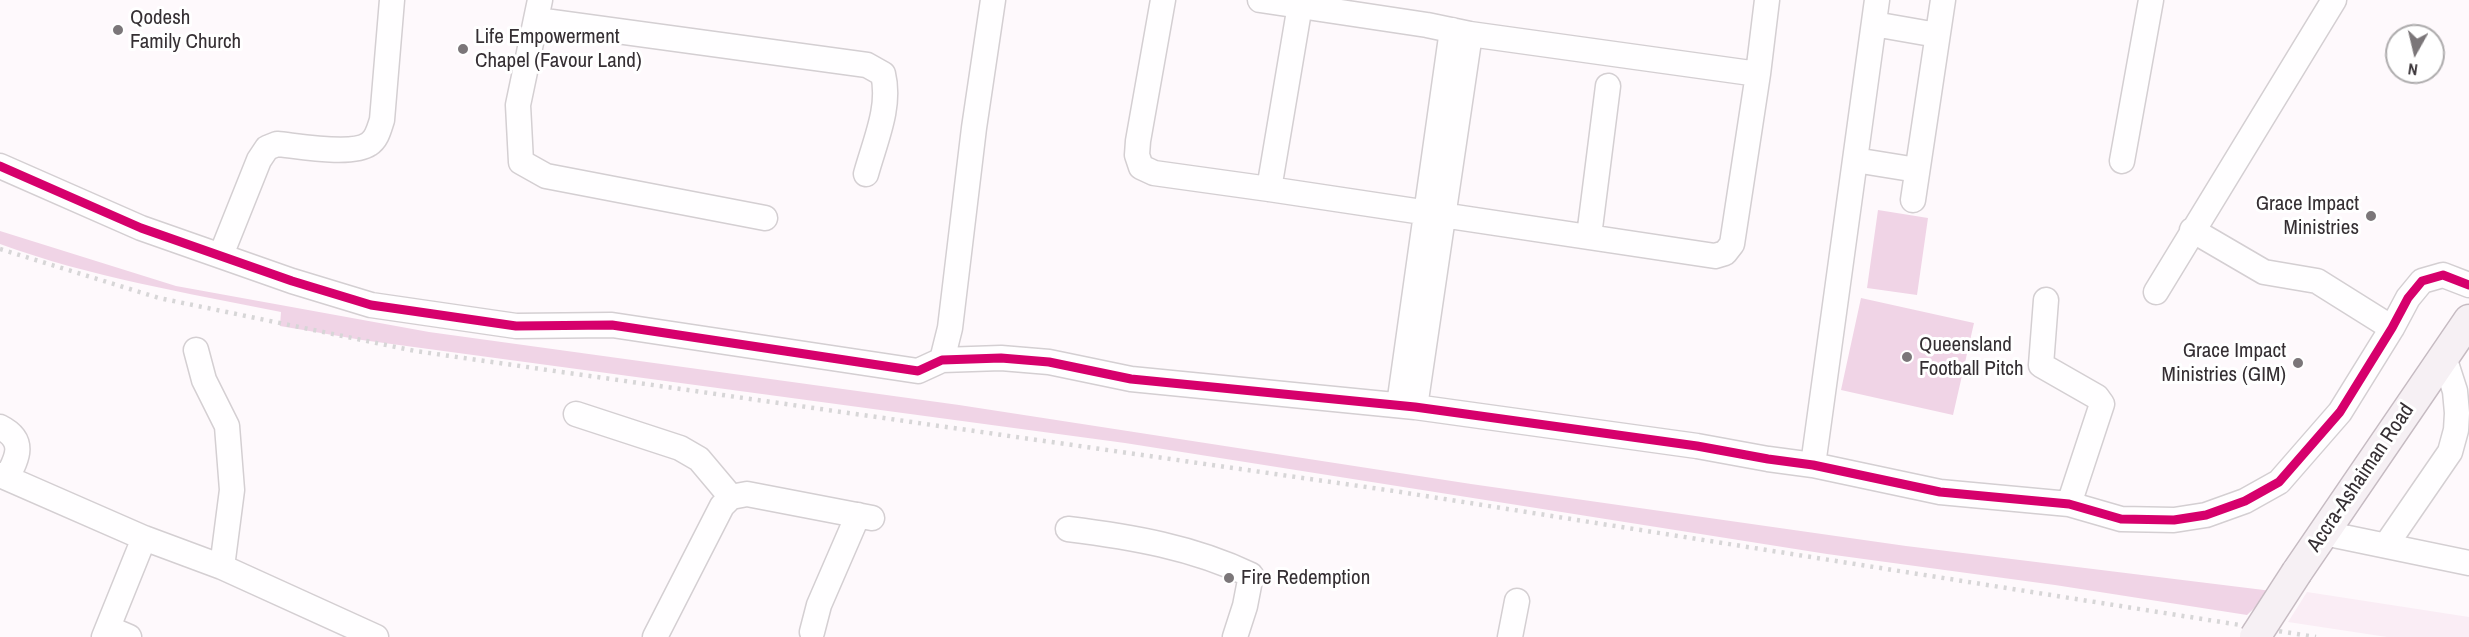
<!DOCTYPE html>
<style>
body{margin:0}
#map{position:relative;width:2469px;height:637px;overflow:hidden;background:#fef9fc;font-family:"Archivo Narrow",sans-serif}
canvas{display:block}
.north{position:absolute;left:2385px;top:24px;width:60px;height:60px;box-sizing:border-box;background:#fff;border:2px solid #aeacad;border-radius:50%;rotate:188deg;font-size:16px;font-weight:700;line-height:24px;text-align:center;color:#352f33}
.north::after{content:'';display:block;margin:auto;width:21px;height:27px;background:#7b7679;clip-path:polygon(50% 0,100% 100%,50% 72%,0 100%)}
</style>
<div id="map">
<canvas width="2469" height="637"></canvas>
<div class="north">N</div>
</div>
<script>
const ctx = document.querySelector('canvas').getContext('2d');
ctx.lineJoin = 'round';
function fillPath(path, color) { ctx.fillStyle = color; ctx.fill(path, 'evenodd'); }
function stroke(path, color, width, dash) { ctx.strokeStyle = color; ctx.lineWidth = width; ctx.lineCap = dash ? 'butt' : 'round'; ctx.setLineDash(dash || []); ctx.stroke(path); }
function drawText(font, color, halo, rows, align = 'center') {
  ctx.font = font + ' "Archivo Narrow",sans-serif'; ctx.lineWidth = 6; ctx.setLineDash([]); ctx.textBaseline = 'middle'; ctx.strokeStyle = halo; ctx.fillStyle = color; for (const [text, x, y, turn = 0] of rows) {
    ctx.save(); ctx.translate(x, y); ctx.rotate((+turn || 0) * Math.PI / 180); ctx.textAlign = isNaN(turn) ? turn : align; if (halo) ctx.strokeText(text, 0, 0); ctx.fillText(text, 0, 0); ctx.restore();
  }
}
const built = new Path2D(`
 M 2307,592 L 2469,617 L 2469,637 L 2387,637 L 2288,622 Z`);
const green = new Path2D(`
 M 1878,210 L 1928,218 L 1917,295 L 1867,288 Z
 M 0,231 L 176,286 L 429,332 L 959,405 L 1471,484 L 1906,546 L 2272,591 L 2247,615 L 2055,585 L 1827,554 L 1125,443 L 362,340 L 280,326 L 281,312 C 187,293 90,277 0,244 Z
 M 1861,298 L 1974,323 L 1953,415 L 1841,390 Z`);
const minor = new Path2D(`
 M 540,0 L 518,105 L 521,162 L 546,176 L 765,218
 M 1163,0 L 1138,141 L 1137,155 L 1141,167 L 1154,173 L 1269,189 L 1715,256 L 1725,253 L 1732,244 L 1758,74 L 1767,0
 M 1260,0 L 1427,25 L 1470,34 L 1758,74
 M 537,20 L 867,65 L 883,74 C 891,107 875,141 866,174
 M 1874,24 L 1937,35
 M 1855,160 L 1917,170
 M 2122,161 L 2151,0
 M 0,166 L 141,228 L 292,281 L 371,305 L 516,326 L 612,325 L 918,371 L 942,360 L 1001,358 L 1049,362 L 1131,379 L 1415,407 L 1697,446 L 1768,459 L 1813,465 L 1940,492 L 2069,504 L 2121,519 L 2174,520 L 2206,515 L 2245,501 L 2279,482 L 2340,412 L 2392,328 L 2408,298 L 2422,281 L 2443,275 L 2469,285
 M 1269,189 L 1300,5
 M 1913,200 L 1943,0
 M 2192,230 L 2264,272 L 2317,281 L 2392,328
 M 1589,236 L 1608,86
 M 221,255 L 259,160 L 267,148 L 277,144 C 298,146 352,156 369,144 C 377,139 379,129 382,120 L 392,0
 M 2156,292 L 2334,0
 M 2046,300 L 2041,365 L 2097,397 L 2102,404 L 2069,504
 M 196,350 L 204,380 L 227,426 L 232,490 L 222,567
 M 942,360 L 950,328 L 974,128 L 993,0
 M 1399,405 L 1452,30
 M 1415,407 L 1470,34
 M 576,414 L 680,448 L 699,459 L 731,497
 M 0,427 C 26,440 18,457 7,477
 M 1813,465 L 1877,0
 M 0,475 L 144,538 L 222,567 L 376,637
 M 1068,529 C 1132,537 1192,547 1251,575 L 1245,606 L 1235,637
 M 2324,533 L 2469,563
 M 2386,545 L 2450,452 L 2456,430 L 2457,413 L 2455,391 L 2444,357
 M 108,628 L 129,637
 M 812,632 L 819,605 L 858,515
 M 104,637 L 144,538
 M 655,637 L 722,506 L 731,497 L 747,494 L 872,518
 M 1510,637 L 1517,601`);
const major = new Path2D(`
 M 2297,572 L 2469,320`);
const rail = new Path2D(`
 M 0,249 L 159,298 L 415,351 L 1394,491 L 2316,637`);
const majorBridge = new Path2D(`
 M 2255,637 L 2297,572`);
const cycleway = new Path2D(`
 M 0,166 L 141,228 L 292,281 L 371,305 L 516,326 L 612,325 L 918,371 L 942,360 L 1001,358 L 1049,362 L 1131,379 L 1415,407 L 1697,446 L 1768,459 L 1813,465 L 1940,492 L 2069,504 L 2121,519 L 2174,520 L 2206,515 L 2245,501 L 2279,482 L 2340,412 L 2392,328 L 2408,298 L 2422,281 L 2443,275 L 2469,285`);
const markers = [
 [118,30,6,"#7b7679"],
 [463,49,6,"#7b7679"],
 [2371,216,6,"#7b7679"],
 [1907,357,6,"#7b7679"],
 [2298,363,6,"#7b7679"],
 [1229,578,6,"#7b7679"]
];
const poiNames = [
 ["Qodesh",130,18],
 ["Family Church",130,42],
 ["Life Empowerment",475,37],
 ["Chapel (Favour Land)",475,61],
 ["Grace Impact",2359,204,"right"],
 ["Ministries",2359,228,"right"],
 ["Queensland",1919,345],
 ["Football Pitch",1919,369],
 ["Grace Impact",2286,351,"right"],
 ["Ministries (GIM)",2286,375,"right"],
 ["Fire Redemption",1241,578]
];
const streetNames = [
 ["Accra-Ashaiman Road",2361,478,-56]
];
fillPath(built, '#faedf5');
fillPath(green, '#f0d4e6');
stroke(minor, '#d4cfd2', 27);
stroke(major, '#c6bbc2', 33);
stroke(minor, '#fffeff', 24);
stroke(major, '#f6f0f4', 30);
stroke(rail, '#d7d6d7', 4.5, [3, 6]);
stroke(majorBridge, '#c6bbc2', 33, []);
stroke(majorBridge, '#f6f0f4', 30);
stroke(cycleway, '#d6006c', 9);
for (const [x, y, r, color] of markers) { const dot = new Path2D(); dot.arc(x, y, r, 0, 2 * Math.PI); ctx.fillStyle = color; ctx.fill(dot); stroke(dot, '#fff', 2); }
drawText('21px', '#352f33', '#fff', poiNames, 'left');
drawText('21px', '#352f33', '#fff', streetNames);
</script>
